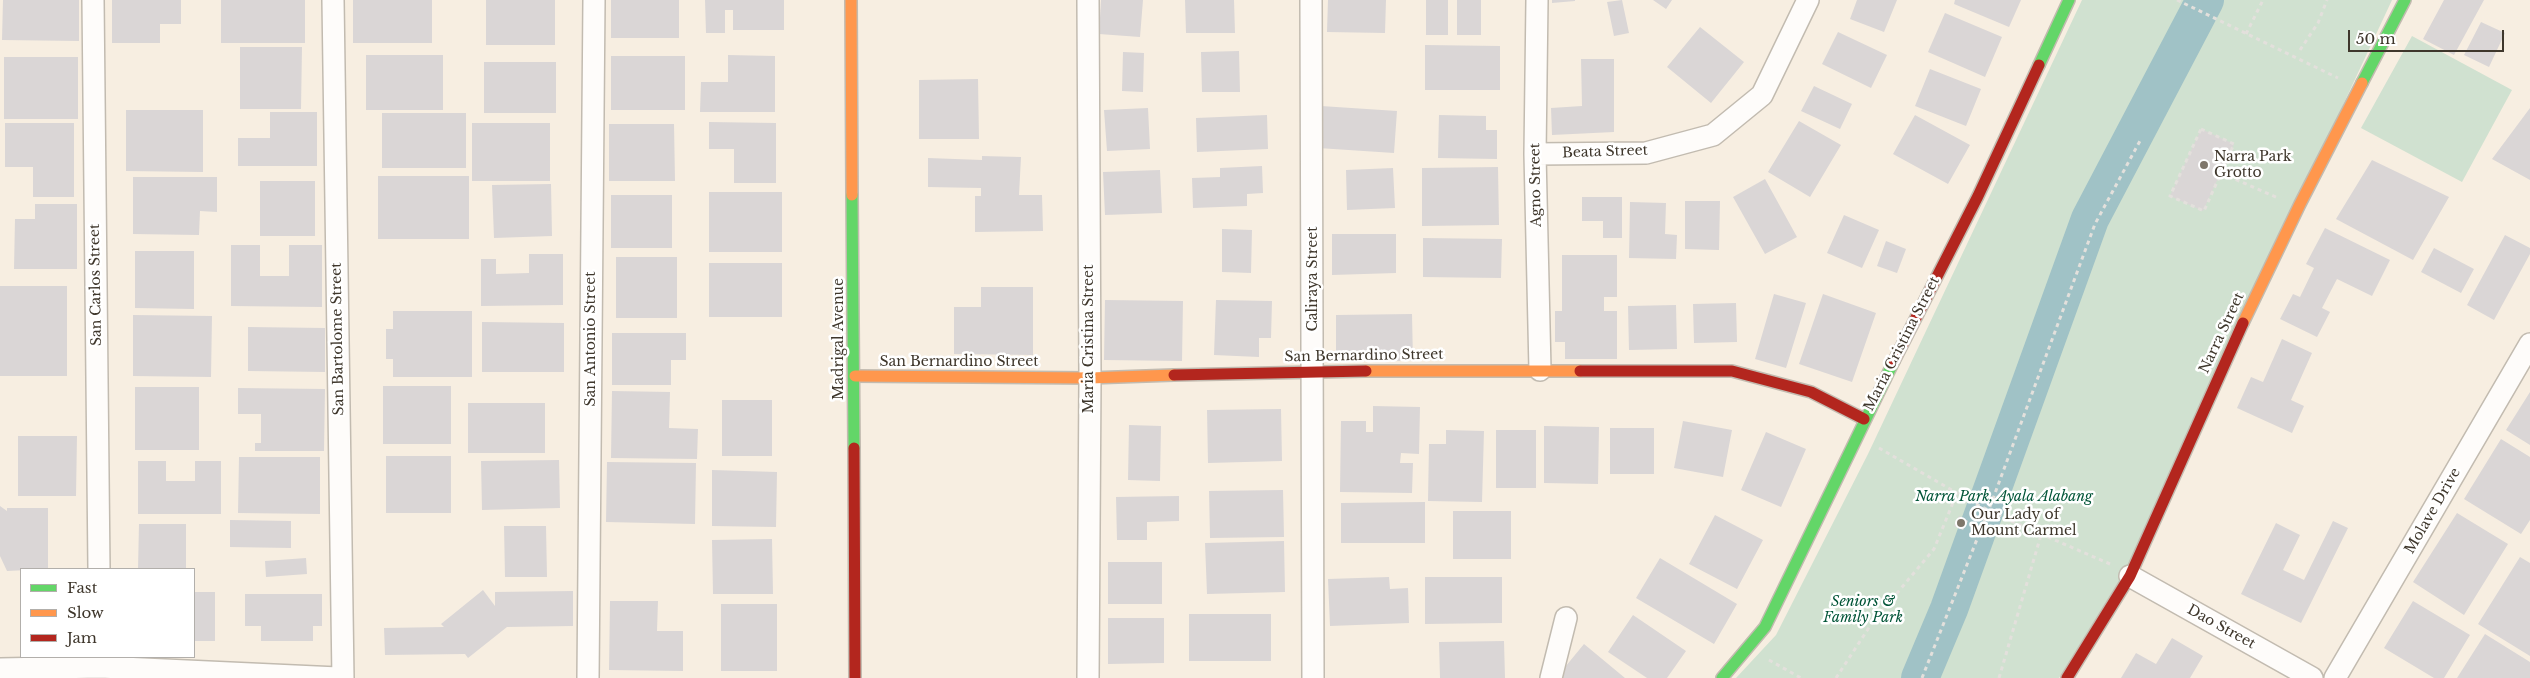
<!DOCTYPE html>
<style>
body{margin:0}
#map{position:relative;width:2530px;height:678px;overflow:hidden;background:#f7eee1;font-family:"Libre Baskerville",serif}
canvas{display:block}
.legend{position:absolute;left:20px;top:568px;width:175px;height:90px;box-sizing:border-box;background:#fff;border:1px solid #b2afab;margin:0;padding:6px 9px;list-style:none;font-size:15px;color:#3f372c}
.legend li{display:flex;align-items:center;gap:10px;height:25px}
.legend b{width:25px;border:1px solid #b2afab}
.scale{position:absolute;left:2348px;top:30px;width:156px;height:22px;box-sizing:border-box;border:2px solid #3f372c;border-top:0;padding-left:6px;font-size:15px;line-height:18px;white-space:nowrap;color:#3f372c;-webkit-text-stroke:4px #fff;paint-order:stroke}
</style>
<div id="map">
<canvas width="2530" height="678"></canvas>
<ul class="legend">
<li><b style="height:6px;background:#63d668"></b>Fast</li>
<li><b style="height:6px;background:#ff974d"></b>Slow</li>
<li><b style="height:6px;background:#b3261e"></b>Jam</li>
</ul>
<div class="scale">50 m</div>
</div>
<script>
const ctx = document.querySelector('canvas').getContext('2d');
ctx.lineJoin = 'round';
function fillPath(path, color) { ctx.fillStyle = color; ctx.fill(path, 'evenodd'); }
function stroke(path, color, width, dash) { ctx.strokeStyle = color; ctx.lineWidth = width; ctx.lineCap = dash ? 'butt' : 'round'; ctx.setLineDash(dash || []); ctx.stroke(path); }
function drawText(font, color, halo, rows, align = 'center') {
  ctx.font = font + ' "Libre Baskerville",serif'; ctx.lineWidth = 5; ctx.setLineDash([]); ctx.textBaseline = 'middle'; ctx.strokeStyle = halo; ctx.fillStyle = color; for (const [text, x, y, turn = 0] of rows) {
    ctx.save(); ctx.translate(x, y); ctx.rotate((+turn || 0) * Math.PI / 180); ctx.textAlign = isNaN(turn) ? turn : align; if (halo) ctx.strokeText(text, 0, 0); ctx.fillText(text, 0, 0); ctx.restore();
  }
}
const green = new Path2D(`
 M 2082,0 L 2392,0 L 2127,568 L 2059,678 L 1736,678 L 1776,635 L 1868,454 Z
 M 2412,36 L 2512,90 L 2462,182 L 2361,128 Z`);
const river = new Path2D(`
 M 1920,678 L 1949,609 L 2090,219 L 2205,0`);
const building = new Path2D(`
 M 3,0 L 79,0 L 79,41 L 2,40 Z
 M 112,0 L 181,0 L 181,24 L 160,24 L 160,43 L 112,43 Z
 M 221,0 L 305,0 L 305,43 L 221,43 Z
 M 353,0 L 432,0 L 432,43 L 353,43 Z
 M 486,0 L 555,0 L 555,45 L 486,45 Z
 M 611,0 L 679,0 L 679,38 L 611,38 Z
 M 705,0 L 784,0 L 784,30 L 733,30 L 733,10 L 725,10 L 725,33 L 706,33 Z
 M 1101,0 L 1143,0 L 1140,37 L 1099,34 Z
 M 1185,0 L 1234,0 L 1235,33 L 1186,33 Z
 M 1328,0 L 1386,0 L 1385,33 L 1327,32 Z
 M 1426,0 L 1448,0 L 1448,35 L 1426,35 Z
 M 1457,0 L 1481,0 L 1481,35 L 1457,35 Z
 M 1552,0 L 1575,0 L 1575,1 L 1552,3 Z
 M 1622,0 L 1629,33 L 1614,36 L 1607,2 Z
 M 1653,0 L 1672,0 L 1666,9 Z
 M 1857,0 L 1897,0 L 1884,32 L 1850,19 Z
 M 1955,0 L 2021,0 L 2009,27 L 1954,4 Z
 M 2444,0 L 2484,0 L 2454,55 L 2423,39 Z
 M 1945,13 L 2002,37 L 1985,77 L 1928,52 Z
 M 2481,22 L 2505,33 L 2489,67 L 2464,55 Z
 M 1700,27 L 1744,62 L 1711,103 L 1667,67 Z
 M 1838,32 L 1887,55 L 1871,88 L 1822,64 Z
 M 1425,45 L 1500,46 L 1500,90 L 1425,90 Z
 M 240,47 L 302,47 L 301,109 L 240,109 Z
 M 1239,51 L 1240,92 L 1202,92 L 1201,52 Z
 M 1123,52 L 1144,53 L 1143,92 L 1122,91 Z
 M 366,55 L 443,55 L 443,110 L 366,110 Z
 M 728,55 L 775,56 L 775,112 L 700,112 L 701,82 L 728,82 Z
 M 611,56 L 685,56 L 685,110 L 611,110 Z
 M 4,57 L 78,57 L 78,119 L 4,119 Z
 M 1581,59 L 1614,59 L 1614,132 L 1552,135 L 1551,108 L 1582,106 Z
 M 484,62 L 556,62 L 556,113 L 484,113 Z
 M 1930,69 L 1981,89 L 1966,126 L 1915,106 Z
 M 978,79 L 979,139 L 919,139 L 919,80 Z
 M 1814,86 L 1852,104 L 1840,129 L 1801,111 Z
 M 1321,106 L 1397,111 L 1394,153 L 1318,148 Z
 M 1148,108 L 1150,149 L 1107,151 L 1104,110 Z
 M 2530,108 L 2530,180 L 2492,159 Z
 M 126,110 L 203,110 L 203,172 L 126,171 Z
 M 270,112 L 317,112 L 317,166 L 238,166 L 238,138 L 270,138 Z
 M 382,113 L 466,113 L 466,168 L 382,168 Z
 M 1267,115 L 1268,149 L 1197,152 L 1196,118 Z
 M 1439,115 L 1486,116 L 1486,130 L 1497,130 L 1497,159 L 1438,158 Z
 M 1915,115 L 1970,145 L 1948,184 L 1893,154 Z
 M 1799,121 L 1841,145 L 1810,197 L 1768,172 Z
 M 709,122 L 776,123 L 776,183 L 734,183 L 734,149 L 709,149 Z
 M 5,123 L 74,123 L 74,197 L 33,197 L 33,167 L 5,167 Z
 M 472,123 L 550,123 L 550,181 L 472,181 Z
 M 609,124 L 674,124 L 675,181 L 609,181 Z
 M 2201,129 L 2234,144 L 2203,211 L 2170,196 Z
 M 982,156 L 1021,157 L 1019,195 L 1042,195 L 1043,231 L 975,232 L 975,196 L 981,196 L 981,188 L 928,187 L 928,158 L 982,160 Z
 M 2372,160 L 2449,197 L 2413,260 L 2336,219 Z
 M 1262,166 L 1263,193 L 1247,194 L 1247,206 L 1193,208 L 1192,178 L 1220,177 L 1220,168 Z
 M 1498,167 L 1499,225 L 1422,226 L 1422,168 Z
 M 1393,168 L 1395,208 L 1347,210 L 1346,170 Z
 M 1160,170 L 1162,213 L 1105,215 L 1103,172 Z
 M 378,176 L 469,176 L 469,239 L 378,239 Z
 M 133,177 L 217,177 L 217,212 L 200,211 L 199,235 L 133,234 Z
 M 1765,179 L 1797,237 L 1765,254 L 1733,197 Z
 M 260,181 L 315,181 L 315,236 L 260,236 Z
 M 551,184 L 552,236 L 494,238 L 492,185 Z
 M 709,192 L 782,192 L 782,252 L 709,252 Z
 M 611,195 L 672,195 L 672,248 L 611,248 Z
 M 1582,197 L 1622,197 L 1622,238 L 1603,238 L 1603,221 L 1582,221 Z
 M 1685,201 L 1720,201 L 1719,250 L 1685,249 Z
 M 1630,202 L 1666,203 L 1665,234 L 1677,235 L 1676,259 L 1629,258 Z
 M 35,204 L 77,204 L 77,269 L 14,269 L 15,219 L 35,219 Z
 M 1844,215 L 1879,230 L 1862,268 L 1827,253 Z
 M 2325,228 L 2390,260 L 2372,296 L 2337,279 L 2322,308 L 2330,312 L 2317,337 L 2280,319 L 2293,294 L 2300,297 L 2314,268 L 2306,264 Z
 M 1222,229 L 1252,230 L 1251,273 L 1222,272 Z
 M 1332,234 L 1396,234 L 1396,273 L 1332,275 Z
 M 2505,235 L 2530,248 L 2530,254 L 2494,320 L 2467,305 Z
 M 1423,238 L 1502,239 L 1501,278 L 1423,277 Z
 M 1886,241 L 1906,249 L 1897,273 L 1877,266 Z
 M 231,245 L 260,245 L 260,276 L 289,276 L 289,245 L 322,245 L 322,307 L 231,306 Z
 M 2434,248 L 2474,269 L 2461,293 L 2421,272 Z
 M 135,251 L 194,251 L 194,309 L 135,308 Z
 M 529,254 L 563,254 L 563,305 L 481,306 L 481,259 L 496,259 L 496,274 L 529,273 Z
 M 1562,255 L 1617,255 L 1617,297 L 1604,297 L 1604,311 L 1617,311 L 1617,359 L 1565,359 L 1565,342 L 1555,342 L 1555,311 L 1562,311 Z
 M 616,257 L 677,257 L 677,318 L 616,318 Z
 M 709,263 L 782,263 L 782,317 L 709,317 Z
 M 0,286 L 67,286 L 67,376 L 0,376 Z
 M 981,287 L 1033,287 L 1033,355 L 954,354 L 954,307 L 981,307 Z
 M 1774,294 L 1806,303 L 1786,368 L 1755,359 Z
 M 1823,294 L 1876,313 L 1852,382 L 1799,364 Z
 M 1105,300 L 1183,301 L 1182,361 L 1104,360 Z
 M 1216,300 L 1272,301 L 1271,338 L 1259,338 L 1259,357 L 1214,355 Z
 M 1736,303 L 1737,342 L 1694,343 L 1693,304 Z
 M 1676,305 L 1677,349 L 1629,350 L 1628,306 Z
 M 393,311 L 472,311 L 472,377 L 393,377 L 393,359 L 386,359 L 386,329 L 393,329 Z
 M 1412,314 L 1413,361 L 1336,361 L 1336,315 Z
 M 133,315 L 212,316 L 211,377 L 133,376 Z
 M 482,322 L 564,323 L 564,372 L 482,372 Z
 M 248,327 L 325,328 L 325,372 L 248,371 Z
 M 612,333 L 686,333 L 686,360 L 671,360 L 671,385 L 612,385 Z
 M 2282,339 L 2312,353 L 2291,400 L 2304,406 L 2292,433 L 2237,408 L 2251,377 L 2263,382 Z
 M 383,386 L 451,386 L 451,444 L 383,444 Z
 M 135,387 L 199,387 L 199,450 L 135,450 Z
 M 238,388 L 325,389 L 324,451 L 255,451 L 255,443 L 261,443 L 261,414 L 238,414 Z
 M 612,391 L 670,392 L 669,428 L 698,429 L 697,459 L 611,458 Z
 M 2530,392 L 2530,445 L 2506,430 Z
 M 722,400 L 772,400 L 772,456 L 722,456 Z
 M 468,403 L 545,403 L 545,453 L 468,453 Z
 M 1373,406 L 1420,407 L 1419,454 L 1401,453 L 1400,463 L 1413,463 L 1412,493 L 1340,492 L 1341,421 L 1366,421 L 1366,432 L 1373,432 Z
 M 1281,409 L 1282,461 L 1208,463 L 1207,410 Z
 M 1683,421 L 1732,430 L 1723,477 L 1674,468 Z
 M 1129,425 L 1161,426 L 1160,481 L 1128,480 Z
 M 1544,426 L 1599,427 L 1598,484 L 1544,483 Z
 M 1610,428 L 1654,428 L 1654,474 L 1610,474 Z
 M 1446,430 L 1484,431 L 1482,502 L 1428,501 L 1429,444 L 1446,444 Z
 M 1496,430 L 1536,430 L 1536,488 L 1496,488 Z
 M 1766,432 L 1806,449 L 1781,507 L 1741,490 Z
 M 18,436 L 77,436 L 76,496 L 18,496 Z
 M 2501,439 L 2530,457 L 2530,520 L 2521,534 L 2464,499 Z
 M 386,456 L 451,456 L 451,513 L 386,513 Z
 M 239,457 L 320,457 L 320,514 L 238,513 Z
 M 559,460 L 560,508 L 482,510 L 481,461 Z
 M 138,461 L 166,461 L 166,481 L 195,481 L 195,461 L 221,461 L 221,514 L 138,514 Z
 M 607,462 L 696,463 L 695,524 L 606,522 Z
 M 712,470 L 777,472 L 776,527 L 712,526 Z
 M 1283,490 L 1284,537 L 1210,538 L 1209,491 Z
 M 1179,496 L 1179,521 L 1147,522 L 1147,540 L 1117,540 L 1116,497 Z
 M 1425,502 L 1425,543 L 1341,543 L 1341,503 Z
 M 0,506 L 7,511 L 7,508 L 48,508 L 48,569 L 7,571 L 0,556 Z
 M 1453,511 L 1511,511 L 1511,559 L 1453,559 Z
 M 2457,513 L 2508,544 L 2464,615 L 2413,582 Z
 M 1715,515 L 1763,540 L 1737,589 L 1689,564 Z
 M 1959,516 L 1968,521 L 1963,530 L 1954,526 Z
 M 230,520 L 291,521 L 291,548 L 230,547 Z
 M 2333,521 L 2348,528 L 2301,623 L 2241,594 L 2276,523 L 2300,535 L 2283,570 L 2304,580 Z
 M 139,524 L 186,524 L 186,569 L 138,569 Z
 M 504,526 L 546,526 L 547,577 L 505,577 Z
 M 772,539 L 773,594 L 713,594 L 712,540 Z
 M 1284,541 L 1285,592 L 1207,594 L 1205,543 Z
 M 2520,557 L 2530,563 L 2530,656 L 2478,624 Z
 M 306,558 L 307,574 L 266,577 L 265,561 Z
 M 1660,558 L 1737,604 L 1714,644 L 1636,598 Z
 M 1108,562 L 1162,562 L 1162,604 L 1108,604 Z
 M 1389,577 L 1390,589 L 1408,588 L 1409,623 L 1330,626 L 1328,579 Z
 M 1425,577 L 1502,577 L 1502,623 L 1425,624 Z
 M 483,590 L 495,606 L 495,592 L 573,591 L 573,626 L 507,627 L 468,658 L 465,654 L 385,655 L 384,628 L 444,627 L 441,624 Z
 M 194,592 L 215,592 L 215,641 L 194,641 Z
 M 245,594 L 322,594 L 322,626 L 313,626 L 313,641 L 261,641 L 261,626 L 245,626 Z
 M 610,601 L 658,601 L 657,631 L 683,631 L 683,671 L 609,670 Z
 M 2413,601 L 2470,635 L 2444,678 L 2434,678 L 2384,648 Z
 M 721,604 L 777,604 L 777,671 L 721,671 Z
 M 1189,614 L 1271,614 L 1271,661 L 1189,661 Z
 M 1633,615 L 1686,651 L 1667,678 L 1647,678 L 1608,652 Z
 M 1108,618 L 1164,618 L 1164,663 L 1108,664 Z
 M 2485,634 L 2530,662 L 2530,678 L 2457,678 Z
 M 2172,638 L 2203,656 L 2190,678 L 2121,678 L 2136,653 L 2156,664 Z
 M 1504,641 L 1505,678 L 1440,678 L 1439,642 Z
 M 1584,644 L 1625,678 L 1556,678 Z`);
const path = new Path2D(`
 M 2177,0 L 2338,78
 M 2246,34 L 2263,0
 M 2300,50 L 2318,23 L 2327,0
 M 2201,129 L 2234,144 L 2204,211 L 2170,196 Z
 M 2221,173 L 2278,198
 M 1879,448 L 1976,504
 M 2011,521 L 2110,564
 M 1769,660 L 1801,678
 M 1836,678 L 1872,623 L 1934,549 L 1957,493
 M 1922,678 L 1991,504 L 2095,224 L 2141,139
 M 1999,678 L 2041,535`);
const street = new Path2D(`
 M 93,0 L 99,569
 M 333,0 L 343,678
 M 1311,0 L 1313,678
 M 1537,0 L 1535,154 L 1540,370
 M 1535,154 L 1646,153 L 1713,135 L 1762,95 L 1808,0
 M 2130,576 L 2312,678
 M 0,669 L 100,667 L 338,678
 M 588,678 L 594,0
 M 1088,678 L 1090,378 L 1088,0
 M 1551,678 L 1566,618
 M 2335,678 L 2530,344`);
const fast = new Path2D(`
 M 2039,65 L 2069,0
 M 2362,83 L 2405,0
 M 852,195 L 854,448
 M 1722,678 L 1765,627 L 1894,361`);
const slow = new Path2D(`
 M 851,0 L 852,195
 M 2243,323 L 2300,204 L 2362,83
 M 1366,371 L 1580,371
 M 855,376 L 1090,378 L 1174,375`);
const jam = new Path2D(`
 M 1894,361 L 1978,196 L 2039,65
 M 1580,371 L 1732,371 L 1811,392 L 1864,419
 M 1174,375 L 1366,371
 M 854,448 L 855,678
 M 2067,678 L 2130,576 L 2243,323`);
const pathBridge = new Path2D(`
 M 1976,504 L 2011,521`);
const markers = [
 [2204,165,5,"#7f776b"],
 [1961,523,5,"#7f776b"]
];
const streetNames = [
 ["Beata Street",1605,152,-2],
 ["Agno Street",1536,185,-91],
 ["Caliraya Street",1313,279,-90],
 ["San Carlos Street",96,285,-91],
 ["Narra Street",2222,333,-65],
 ["San Bartolome Street",338,339,-91],
 ["San Antonio Street",591,339,-90],
 ["Madrigal Avenue",839,339,-90],
 ["Maria Cristina Street",1089,339,-90],
 ["Maria Cristina Street",1902,344,-63],
 ["San Bernardino Street",1364,356,-1],
 ["San Bernardino Street",959,362],
 ["Molave Drive",2433,511,-60],
 ["Dao Street",2221,627,29]
];
const poiNames = [
 ["Narra Park",2214,157],
 ["Grotto",2214,173],
 ["Our Lady of",1971,515],
 ["Mount Carmel",1971,531]
];
const parkNames = [
 ["Narra Park, Ayala Alabang",2004,497],
 ["Seniors &",1863,602],
 ["Family Park",1863,618]
];
fillPath(green, '#d0e1d0');
stroke(river, '#a0c2c6', 38);
fillPath(building, '#dad6d6');
stroke(street, '#c2bbb0', 24);
stroke(fast, '#c2bbb0', 14);
stroke(slow, '#c2bbb0', 14);
stroke(jam, '#c2bbb0', 14);
stroke(path, '#e3e0dc', 3, [4, 4]);
stroke(street, '#fefcfa', 21);
stroke(fast, '#63d668', 11);
stroke(slow, '#ff974d', 11);
stroke(jam, '#b3261e', 11);
stroke(pathBridge, '#e3e0dc', 3, [4, 4]);
for (const [x, y, r, color] of markers) { const dot = new Path2D(); dot.arc(x, y, r, 0, 2 * Math.PI); ctx.fillStyle = color; ctx.fill(dot); stroke(dot, '#fff', 2); }
drawText('14px', '#3f372c', '#fff', streetNames);
drawText('14px', '#3f372c', '#fff', poiNames, 'left');
drawText('italic 14px', '#005437', '#fff', parkNames);
</script>
